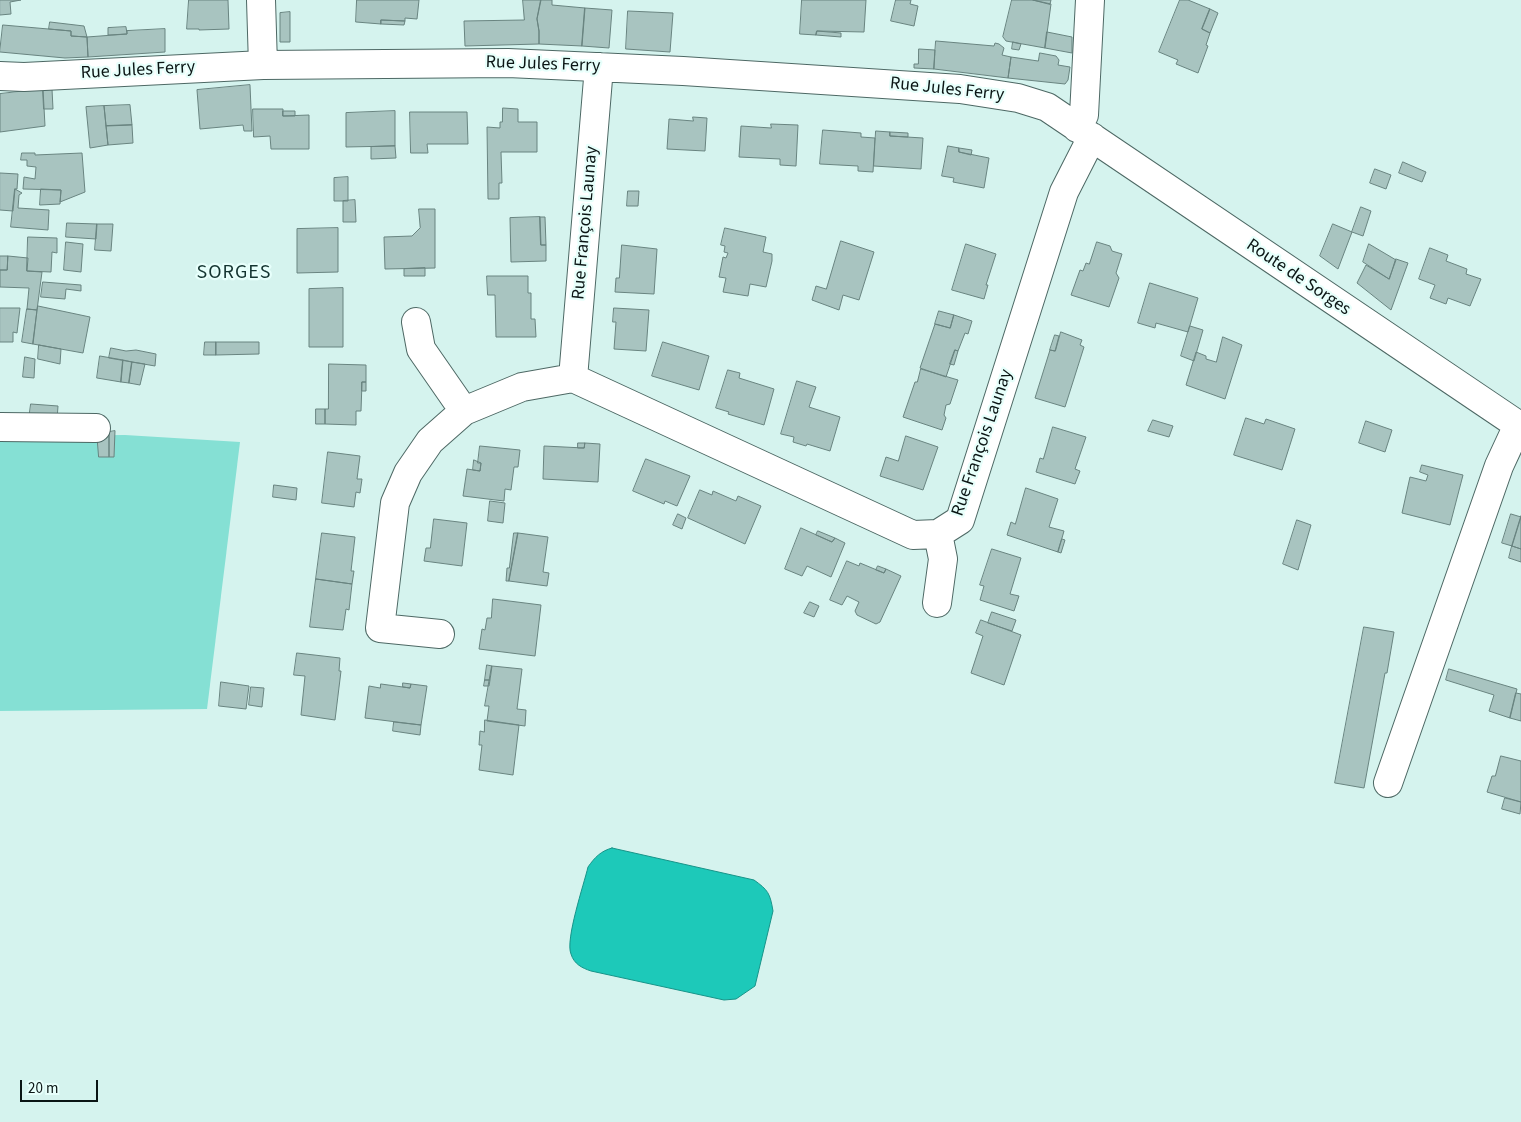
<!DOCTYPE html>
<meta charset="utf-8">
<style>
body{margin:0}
#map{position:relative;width:1521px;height:1122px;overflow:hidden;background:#d5f3ee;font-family:"Source Sans 3",sans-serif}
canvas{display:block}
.scale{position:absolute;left:20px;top:1080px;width:78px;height:22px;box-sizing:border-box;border:2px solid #0a1514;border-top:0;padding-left:6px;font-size:15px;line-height:18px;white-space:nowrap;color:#0a1514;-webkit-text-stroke:4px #e7fffb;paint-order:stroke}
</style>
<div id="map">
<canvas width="1521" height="1122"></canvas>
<div class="scale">20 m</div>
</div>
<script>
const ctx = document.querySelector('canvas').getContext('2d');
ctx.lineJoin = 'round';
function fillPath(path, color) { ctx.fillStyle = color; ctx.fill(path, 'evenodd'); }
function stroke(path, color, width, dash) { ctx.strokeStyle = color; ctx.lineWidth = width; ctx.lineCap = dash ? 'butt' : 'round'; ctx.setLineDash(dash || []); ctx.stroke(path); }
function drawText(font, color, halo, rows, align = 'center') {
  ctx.font = font + ' "Source Sans 3",sans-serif'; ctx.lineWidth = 4.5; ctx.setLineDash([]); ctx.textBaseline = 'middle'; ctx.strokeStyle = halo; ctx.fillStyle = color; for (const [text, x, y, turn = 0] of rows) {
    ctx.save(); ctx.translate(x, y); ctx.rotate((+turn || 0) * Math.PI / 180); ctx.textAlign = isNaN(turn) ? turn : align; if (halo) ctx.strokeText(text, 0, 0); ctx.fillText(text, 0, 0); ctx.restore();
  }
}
const green = new Path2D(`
 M 125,435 L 240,442 L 207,709 L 0,711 L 0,436 Z`);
const water = new Path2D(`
 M 612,848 L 754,880 C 768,890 770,893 773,911 L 755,986 L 736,999 L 724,1000 L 591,971 C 582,968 574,964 571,954 C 565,940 584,884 588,867 C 595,857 601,851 612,848 Z`);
const building = new Path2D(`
 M 0,0 L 21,0 L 10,2 L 11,14 L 0,15 Z
 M 189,0 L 228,0 L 229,29 L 199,30 L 199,29 L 187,29 Z
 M 357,0 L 419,0 L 417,19 L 405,18 L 405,21 L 381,20 L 381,24 L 356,22 Z
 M 523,0 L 541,0 L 537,19 L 539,31 L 539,44 L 465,46 L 464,21 L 524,20 Z
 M 541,0 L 552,0 L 552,5 L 585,8 L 582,46 L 539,44 L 539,31 L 537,19 Z
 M 802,0 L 866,0 L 864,32 L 817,31 L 816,35 L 800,34 Z
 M 896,0 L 911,0 L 910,4 L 918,6 L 914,26 L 891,21 Z
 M 1012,0 L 1033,0 L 1051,4 L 1045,48 L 1006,41 L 1003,37 Z
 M 1033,0 L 1051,0 L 1050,4 Z
 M 1180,0 L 1188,0 L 1210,9 L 1202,29 L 1210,33 L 1206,45 L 1208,46 L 1198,73 L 1176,64 L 1178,60 L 1159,52 Z
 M 585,8 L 612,10 L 609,48 L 582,46 Z
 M 1210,9 L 1218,13 L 1210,33 L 1202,29 Z
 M 628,11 L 673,13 L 670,52 L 626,49 Z
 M 290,12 L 290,42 L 280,42 L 280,13 Z
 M 381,20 L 405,21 L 404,25 L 381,24 Z
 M 50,22 L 84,26 L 87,37 L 71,36 L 71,31 L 49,29 Z
 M 3,25 L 71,31 L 71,36 L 87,37 L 88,57 L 65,58 L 0,52 Z
 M 126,27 L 127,34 L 108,35 L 108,28 Z
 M 165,29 L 165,52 L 88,57 L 87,37 L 127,34 L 127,31 Z
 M 817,31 L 841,33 L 841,37 L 816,35 Z
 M 1047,32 L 1072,37 L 1072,53 L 1045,48 Z
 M 936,41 L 994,46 L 995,43 L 999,44 L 1004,48 L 1002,55 L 1011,57 L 1008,78 L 934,69 Z
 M 1013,42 L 1021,44 L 1019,50 L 1012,49 Z
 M 919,49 L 935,50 L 934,69 L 914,68 L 914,64 L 918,64 Z
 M 1040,53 L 1056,56 L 1059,60 L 1058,65 L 1070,67 L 1068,80 L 1065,84 L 1008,78 L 1011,57 L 1038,61 Z
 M 250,85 L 252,131 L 244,131 L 243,125 L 200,129 L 197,90 Z
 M 43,89 L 52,89 L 53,109 L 44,109 Z
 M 43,89 L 45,126 L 0,132 L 0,94 Z
 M 130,105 L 132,125 L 106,126 L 104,106 Z
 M 104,106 L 108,145 L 90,148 L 86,107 Z
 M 503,108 L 518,109 L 518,122 L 537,122 L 537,152 L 501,152 L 502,183 L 499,183 L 499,199 L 488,199 L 487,127 L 500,128 L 500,122 L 502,122 Z
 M 253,109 L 283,109 L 283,116 L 309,115 L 309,149 L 271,149 L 270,136 L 254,137 Z
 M 283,111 L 295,111 L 295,116 L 283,116 Z
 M 395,111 L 395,146 L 346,147 L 346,113 Z
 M 410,112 L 467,112 L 468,144 L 427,144 L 428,153 L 411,153 Z
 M 693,117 L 707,118 L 705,151 L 667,149 L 669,119 L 693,121 Z
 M 771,124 L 798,125 L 796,166 L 780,165 L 780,159 L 739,157 L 741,126 L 771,128 Z
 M 132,125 L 133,143 L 108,145 L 106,126 Z
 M 823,130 L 861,133 L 861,137 L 875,138 L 873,172 L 858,171 L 858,166 L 820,164 Z
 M 876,131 L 890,132 L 890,136 L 923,138 L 921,169 L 874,166 Z
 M 890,132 L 908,133 L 908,137 L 890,136 Z
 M 395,146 L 396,158 L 371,159 L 371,147 Z
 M 948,146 L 959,148 L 959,152 L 989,158 L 984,188 L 953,182 L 954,178 L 942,176 Z
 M 959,148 L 972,150 L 971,155 L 959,152 Z
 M 22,153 L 35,153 L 35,155 L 82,153 L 85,192 L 60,202 L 61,190 L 23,189 L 24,177 L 35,179 L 36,167 L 27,166 L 27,160 L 21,160 Z
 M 1403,162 L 1426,172 L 1422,182 L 1399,173 Z
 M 1375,169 L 1391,175 L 1386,189 L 1370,183 Z
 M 0,173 L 18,174 L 17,189 L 15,189 L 13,211 L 0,210 Z
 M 348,177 L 348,201 L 334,201 L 334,178 Z
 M 15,189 L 22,193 L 19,195 L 18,208 L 49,210 L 48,230 L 11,227 Z
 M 41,189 L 61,190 L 60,204 L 40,205 Z
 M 628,191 L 639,191 L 638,206 L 627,206 Z
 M 355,200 L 356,222 L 343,222 L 343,201 Z
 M 1361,207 L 1371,211 L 1363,236 L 1352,232 Z
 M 419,209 L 435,209 L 435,268 L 385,269 L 384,237 L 412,236 L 420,228 Z
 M 540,217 L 545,217 L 546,245 L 541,245 Z
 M 540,217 L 541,245 L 546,245 L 546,261 L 511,262 L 510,218 Z
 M 67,223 L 97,224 L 96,239 L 66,237 Z
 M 97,224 L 113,224 L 111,251 L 95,250 Z
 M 1333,224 L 1352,232 L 1338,269 L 1320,256 Z
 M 338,228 L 338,272 L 297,273 L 297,229 Z
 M 725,228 L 766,237 L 763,252 L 772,254 L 772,261 L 766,287 L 750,284 L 748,296 L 723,292 L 726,278 L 719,277 L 723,257 L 726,258 L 728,253 L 724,252 L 725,246 L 721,245 Z
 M 28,237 L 57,238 L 57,253 L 52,252 L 51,272 L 27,271 Z
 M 841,241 L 874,252 L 859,300 L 843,295 L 839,310 L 812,300 L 816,286 L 826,289 Z
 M 66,242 L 83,244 L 81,272 L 64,270 Z
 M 1097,242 L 1110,246 L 1112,251 L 1122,254 L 1116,273 L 1119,278 L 1109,307 L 1071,295 L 1080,270 L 1083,271 L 1086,263 L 1089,264 Z
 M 966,244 L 996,254 L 986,285 L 988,285 L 984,299 L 952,290 Z
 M 1369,244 L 1396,260 L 1389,279 L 1363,262 Z
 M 622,245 L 657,249 L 654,294 L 615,292 L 616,278 L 619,278 Z
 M 1430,248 L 1448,255 L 1446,261 L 1467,269 L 1466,274 L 1481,279 L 1470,306 L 1448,298 L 1446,304 L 1430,298 L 1435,285 L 1419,279 Z
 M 0,256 L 8,256 L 7,270 L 0,270 Z
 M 8,256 L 28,258 L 27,271 L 42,272 L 37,310 L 27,309 L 29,288 L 0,287 L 0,270 L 7,270 Z
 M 1396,259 L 1408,263 L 1391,310 L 1357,283 L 1366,265 L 1389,279 Z
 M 425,268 L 425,276 L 404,276 L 404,269 Z
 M 487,276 L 528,276 L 528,293 L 531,293 L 531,319 L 535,319 L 536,337 L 496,337 L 495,295 L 488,295 Z
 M 43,282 L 81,285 L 81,291 L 66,289 L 65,299 L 41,297 Z
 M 1150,283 L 1198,298 L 1188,332 L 1156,323 L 1155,328 L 1138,323 Z
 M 343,288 L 343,347 L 309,347 L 309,289 Z
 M 38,306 L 90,317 L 83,353 L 33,344 Z
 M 0,308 L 20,308 L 17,333 L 13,332 L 13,342 L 0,342 Z
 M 614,308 L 649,310 L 646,351 L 614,349 L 616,322 L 613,322 Z
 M 27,309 L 37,310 L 33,344 L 22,342 Z
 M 939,311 L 954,315 L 950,328 L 935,324 Z
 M 954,315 L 972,321 L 968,334 L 965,333 L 958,351 L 955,350 L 946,377 L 920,368 L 935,324 L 950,328 Z
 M 1190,326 L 1203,330 L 1194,361 L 1181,356 Z
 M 1061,332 L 1082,340 L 1080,345 L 1084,347 L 1065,407 L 1035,398 L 1050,350 L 1055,351 Z
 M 1055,335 L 1059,336 L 1055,351 L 1050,350 Z
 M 1223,337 L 1242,345 L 1225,399 L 1186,385 L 1196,352 L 1206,356 L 1206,359 L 1216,362 Z
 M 205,342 L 216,342 L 216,355 L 204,355 Z
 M 216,342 L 259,342 L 259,354 L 216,355 Z
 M 663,342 L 709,356 L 699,390 L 652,376 Z
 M 39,345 L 61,349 L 60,364 L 38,359 Z
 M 111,348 L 126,351 L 136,350 L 156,354 L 155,366 L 109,358 Z
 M 955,350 L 958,351 L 954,365 L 950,364 Z
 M 100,356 L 123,360 L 121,382 L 97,378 Z
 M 25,357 L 35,359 L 34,378 L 23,377 Z
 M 123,360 L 132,362 L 129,383 L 121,382 Z
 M 132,362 L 145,364 L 140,385 L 129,383 Z
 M 329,364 L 366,365 L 366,382 L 362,382 L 361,411 L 356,411 L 356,425 L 325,424 L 325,409 L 328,409 Z
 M 921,369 L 958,380 L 950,404 L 946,405 L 944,415 L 946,418 L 942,430 L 903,417 L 915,382 L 917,382 Z
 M 728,370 L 740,373 L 739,378 L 774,389 L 764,425 L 728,414 L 729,412 L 716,408 Z
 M 797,381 L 816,387 L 809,407 L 840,417 L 830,451 L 807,444 L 806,446 L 793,442 L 794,437 L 781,434 Z
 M 362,382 L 366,382 L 366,391 L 362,391 Z
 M 31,404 L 58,406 L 57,420 L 29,419 Z
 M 316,409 L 325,409 L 325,424 L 316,424 Z
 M 1246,418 L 1264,424 L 1266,419 L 1295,429 L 1282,470 L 1234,455 Z
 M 1153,420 L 1173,426 L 1169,437 L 1148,431 Z
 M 1366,421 L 1392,430 L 1385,452 L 1359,443 Z
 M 1053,427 L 1086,437 L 1075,469 L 1080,471 L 1075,484 L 1036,472 L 1040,458 L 1043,459 Z
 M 115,431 L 114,457 L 109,457 L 109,432 Z
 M 97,432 L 109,432 L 109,457 L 99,457 Z
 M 906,436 L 938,447 L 923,490 L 880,476 L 886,457 L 898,461 Z
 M 578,443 L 585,443 L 584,448 L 578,448 Z
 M 585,443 L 600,444 L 598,482 L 543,479 L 544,446 L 584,448 Z
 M 480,446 L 520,450 L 518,467 L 514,467 L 511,490 L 505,489 L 504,501 L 463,496 L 467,469 L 480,471 L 481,463 L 478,463 Z
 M 328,452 L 360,456 L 357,479 L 362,479 L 360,493 L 356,492 L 354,507 L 322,503 Z
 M 646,459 L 690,476 L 677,506 L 665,501 L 664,504 L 633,491 Z
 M 474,460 L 481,463 L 480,471 L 473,470 Z
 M 1422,465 L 1463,475 L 1450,525 L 1402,513 L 1410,477 L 1426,481 L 1428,475 L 1420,472 Z
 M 274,485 L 297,488 L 296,500 L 273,497 Z
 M 1026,488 L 1058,499 L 1049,527 L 1064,531 L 1058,552 L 1007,535 L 1011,522 L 1015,524 Z
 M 700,490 L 712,495 L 713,491 L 736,501 L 738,496 L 761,506 L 745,544 L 688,518 Z
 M 490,501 L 505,503 L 503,523 L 488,521 Z
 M 678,514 L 686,518 L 682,529 L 673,525 Z
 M 1511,514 L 1521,517 L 1512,546 L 1502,543 Z
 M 1521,516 L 1521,549 L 1512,546 Z
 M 434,519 L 467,523 L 462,566 L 424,561 L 426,548 L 430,548 Z
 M 1297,520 L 1311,525 L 1298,570 L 1283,564 Z
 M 801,528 L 832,542 L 835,538 L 845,543 L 831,577 L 807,566 L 802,576 L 785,569 Z
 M 818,531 L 835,538 L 832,542 L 816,535 Z
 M 322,533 L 355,537 L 351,571 L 354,571 L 352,584 L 316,579 Z
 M 514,533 L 518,533 L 509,581 L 506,581 L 507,568 L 509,568 Z
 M 518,533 L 548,537 L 543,572 L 549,573 L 547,586 L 509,581 Z
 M 1062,539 L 1065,540 L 1061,553 L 1058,552 Z
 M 1512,546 L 1521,549 L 1521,562 L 1509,558 Z
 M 992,549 L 1021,558 L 1010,594 L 1019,596 L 1014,611 L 980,600 L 984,586 L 980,585 Z
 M 847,561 L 859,566 L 860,563 L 884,573 L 886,569 L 901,576 L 880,622 L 876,624 L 857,615 L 855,611 L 859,602 L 847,596 L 842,605 L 830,600 Z
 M 878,566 L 886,569 L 884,573 L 876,570 Z
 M 316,579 L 352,584 L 349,610 L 346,609 L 343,630 L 310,627 Z
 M 493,599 L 541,605 L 535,656 L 479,649 L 482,629 L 485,630 L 487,618 L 491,618 Z
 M 810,602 L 819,606 L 814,617 L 804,613 Z
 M 992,612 L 1016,620 L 1012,631 L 988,623 Z
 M 981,620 L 1021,635 L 1004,685 L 971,673 L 983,636 L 976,633 Z
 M 1364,627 L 1394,632 L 1387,673 L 1385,673 L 1364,788 L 1335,783 Z
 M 297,653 L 340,658 L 339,671 L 341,671 L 335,720 L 301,715 L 305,676 L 294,675 Z
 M 487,665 L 492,666 L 490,680 L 485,680 Z
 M 492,666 L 522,669 L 517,709 L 526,710 L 525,726 L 487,721 L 489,706 L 485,706 Z
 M 1449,669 L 1517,689 L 1510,718 L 1489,711 L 1494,695 L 1446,680 Z
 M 485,680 L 490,680 L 489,686 L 484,686 Z
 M 221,682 L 249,686 L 246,709 L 219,706 Z
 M 403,683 L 411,684 L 410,688 L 403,687 Z
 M 381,684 L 410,688 L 411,684 L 427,686 L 421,725 L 365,718 L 369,686 L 380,688 Z
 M 251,687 L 264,688 L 262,707 L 249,705 Z
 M 1516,693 L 1521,694 L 1521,721 L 1510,718 Z
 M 485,720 L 519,725 L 513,775 L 479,770 L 482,745 L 479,745 L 480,731 L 484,732 Z
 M 394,722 L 421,725 L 420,735 L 393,731 Z
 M 1501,756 L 1521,761 L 1521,802 L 1487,792 L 1492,776 L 1495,776 Z
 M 1505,798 L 1521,802 L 1520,814 L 1502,809 Z`);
const minor = new Path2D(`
 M 261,0 L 263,65
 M 0,76 L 24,77 L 263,65 L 508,63 L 683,71 L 960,89 L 1018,98 L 1047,107 L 1521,427
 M 1077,128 L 1084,115 L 1090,0
 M 416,322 L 421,349 L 464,411
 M 573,378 L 599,67
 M 0,427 L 96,428
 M 937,603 L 943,559 L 938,534
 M 440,634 L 380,628 L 395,503 L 408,473 L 430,441 L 464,411 L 522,387 L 573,378 L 913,535 L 938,534 L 960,520 L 1064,192 L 1092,137
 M 1388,783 L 1499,466 L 1518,425`);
const streetNames = [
 ["Rue Jules Ferry",543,65,2],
 ["Rue Jules Ferry",138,71,-3],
 ["Rue Jules Ferry",947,90,6],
 ["Rue François Launay",586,223,-85],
 ["Route de Sorges",1298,278,34],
 ["Rue François Launay",983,443,-71]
];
const quarterNames = [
 ["SORGES",234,274]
];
fillPath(green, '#85e0d4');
fillPath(water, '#1dc9b9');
stroke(water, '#179388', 1);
fillPath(building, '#a8c4c0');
stroke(building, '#698480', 1);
stroke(minor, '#4d6864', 30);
stroke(minor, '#fff', 28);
drawText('18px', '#0a1514', '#e7fffb', streetNames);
ctx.letterSpacing = '1px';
drawText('20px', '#133430', '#e7fffb', quarterNames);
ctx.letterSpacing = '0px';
</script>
